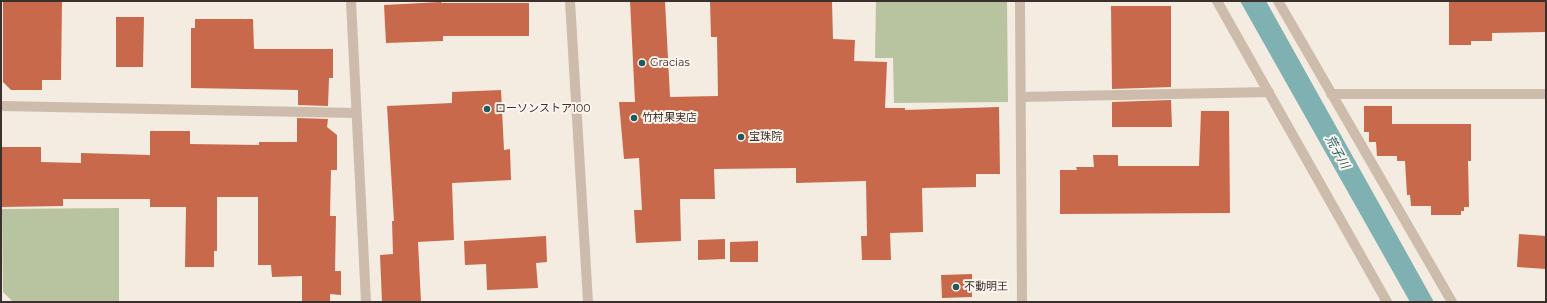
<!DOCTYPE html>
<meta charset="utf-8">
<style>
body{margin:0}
#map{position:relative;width:1547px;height:303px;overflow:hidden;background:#f4ebe1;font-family:Montserrat,sans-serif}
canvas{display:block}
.frame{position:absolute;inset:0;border:2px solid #3b302b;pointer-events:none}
</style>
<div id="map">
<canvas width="1547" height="303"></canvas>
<div class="frame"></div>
</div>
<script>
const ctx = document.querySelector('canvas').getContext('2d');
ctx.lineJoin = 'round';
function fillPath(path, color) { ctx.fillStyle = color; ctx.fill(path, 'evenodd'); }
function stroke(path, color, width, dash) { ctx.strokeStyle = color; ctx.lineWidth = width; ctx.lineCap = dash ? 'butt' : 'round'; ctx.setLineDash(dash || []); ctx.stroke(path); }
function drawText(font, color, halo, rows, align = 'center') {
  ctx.font = font + ' Montserrat,"Noto Sans JP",sans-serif'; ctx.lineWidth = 4; ctx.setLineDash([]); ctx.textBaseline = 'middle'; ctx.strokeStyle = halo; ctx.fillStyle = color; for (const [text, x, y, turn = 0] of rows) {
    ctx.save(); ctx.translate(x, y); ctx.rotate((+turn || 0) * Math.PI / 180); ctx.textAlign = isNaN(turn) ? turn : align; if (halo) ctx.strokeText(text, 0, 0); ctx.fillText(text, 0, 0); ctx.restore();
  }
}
const green = new Path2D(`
 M 876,1 L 1007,1 L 1008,102 L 894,103 L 893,58 L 875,58 Z
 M 119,208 L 119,302 L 13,302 L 3,292 L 2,209 Z`);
const water = new Path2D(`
 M 1240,1 L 1266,1 L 1434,302 L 1410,302 Z`);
const building = new Path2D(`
 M 3,1 L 62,1 L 61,80 L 42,80 L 42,90 L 11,90 L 3,82 Z
 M 630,1 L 665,1 L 670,97 L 718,96 L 717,37 L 711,37 L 710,1 L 832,1 L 833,39 L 855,40 L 854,61 L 887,62 L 885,108 L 905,108 L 905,110 L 999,107 L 1000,174 L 976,174 L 976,187 L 922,188 L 923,232 L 890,233 L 891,260 L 862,260 L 861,236 L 867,236 L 866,181 L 796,183 L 796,168 L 714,169 L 715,199 L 680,199 L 681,241 L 636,243 L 634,210 L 642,210 L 639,158 L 624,159 L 619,102 L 635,102 Z
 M 1449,1 L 1546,1 L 1546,32 L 1492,33 L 1492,41 L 1471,41 L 1471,45 L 1449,45 Z
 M 441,2 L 442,3 L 529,3 L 529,36 L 443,36 L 443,41 L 386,43 L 384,5 Z
 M 1111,6 L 1171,6 L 1171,87 L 1112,89 Z
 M 116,17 L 144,17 L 143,67 L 116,67 Z
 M 195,19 L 253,19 L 254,49 L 333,49 L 333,78 L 329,78 L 328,106 L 298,105 L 298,90 L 191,88 L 191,28 L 195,28 Z
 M 501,90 L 504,150 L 510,149 L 511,180 L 452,183 L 454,240 L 418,242 L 421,302 L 382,302 L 380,255 L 393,254 L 392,221 L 394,221 L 387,106 L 452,103 L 452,92 Z
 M 1171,100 L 1172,127 L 1112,127 L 1112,102 Z
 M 1364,106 L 1392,106 L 1392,124 L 1471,124 L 1471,161 L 1468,161 L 1469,207 L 1464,207 L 1464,211 L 1461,211 L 1461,215 L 1431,215 L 1431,206 L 1411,206 L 1410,195 L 1407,195 L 1405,161 L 1397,161 L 1397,156 L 1377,156 L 1376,142 L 1369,142 L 1369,132 L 1364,132 Z
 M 1201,111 L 1229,111 L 1230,213 L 1060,214 L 1060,170 L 1077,170 L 1076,167 L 1094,167 L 1093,155 L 1118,155 L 1118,166 L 1199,166 Z
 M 297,118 L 328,119 L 327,127 L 337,135 L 337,170 L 331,170 L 330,216 L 336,216 L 335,271 L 341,271 L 341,295 L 330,294 L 330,302 L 302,302 L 302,276 L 272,277 L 271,265 L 258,265 L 258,197 L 217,197 L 217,251 L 214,251 L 214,267 L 185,267 L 186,207 L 150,207 L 150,199 L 63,199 L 63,206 L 2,207 L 2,147 L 41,147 L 41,162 L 81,163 L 81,153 L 150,155 L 150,131 L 190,131 L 190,144 L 259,145 L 259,142 L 297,142 Z
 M 1519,234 L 1546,236 L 1546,269 L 1517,267 Z
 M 546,236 L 547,262 L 536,263 L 538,288 L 487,290 L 486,264 L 465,265 L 464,241 Z
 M 725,239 L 725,259 L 698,260 L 698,240 Z
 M 758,241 L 758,262 L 730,262 L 730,242 Z
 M 972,274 L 972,297 L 942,298 L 941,275 Z`);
const minor = new Path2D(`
 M 351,1 L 366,302
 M 570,1 L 588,302
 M 1020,1 L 1022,302
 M 1217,1 L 1387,302
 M 1278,1 L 1452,302
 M 1331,94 L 1546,94
 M 1021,97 L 1269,92
 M 1,106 L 356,113`);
const markers = [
 [642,63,4,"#1f5a5e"],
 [487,109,4,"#1f5a5e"],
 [634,118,4,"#1f5a5e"],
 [741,137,4,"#1f5a5e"],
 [956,287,4,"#1f5a5e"]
];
const poiNames = [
 ["Gracias",650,63],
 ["ローソンストア100",495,109],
 ["竹村果実店",642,118],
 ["宝珠院",749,137],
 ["不動明王",964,287]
];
const waterNames = [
 ["荒子川",1337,152,61]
];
fillPath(green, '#b8c4a0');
fillPath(water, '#7fb0b2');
fillPath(building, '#c8694b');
stroke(minor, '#cdbbac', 10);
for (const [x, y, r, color] of markers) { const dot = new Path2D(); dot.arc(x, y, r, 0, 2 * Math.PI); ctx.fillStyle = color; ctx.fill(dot); stroke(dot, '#fbf5ee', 1.5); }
drawText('11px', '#3b302b', '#fbf5ee', poiNames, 'left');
drawText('italic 12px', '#1f5a5e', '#fbf5ee', waterNames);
</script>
